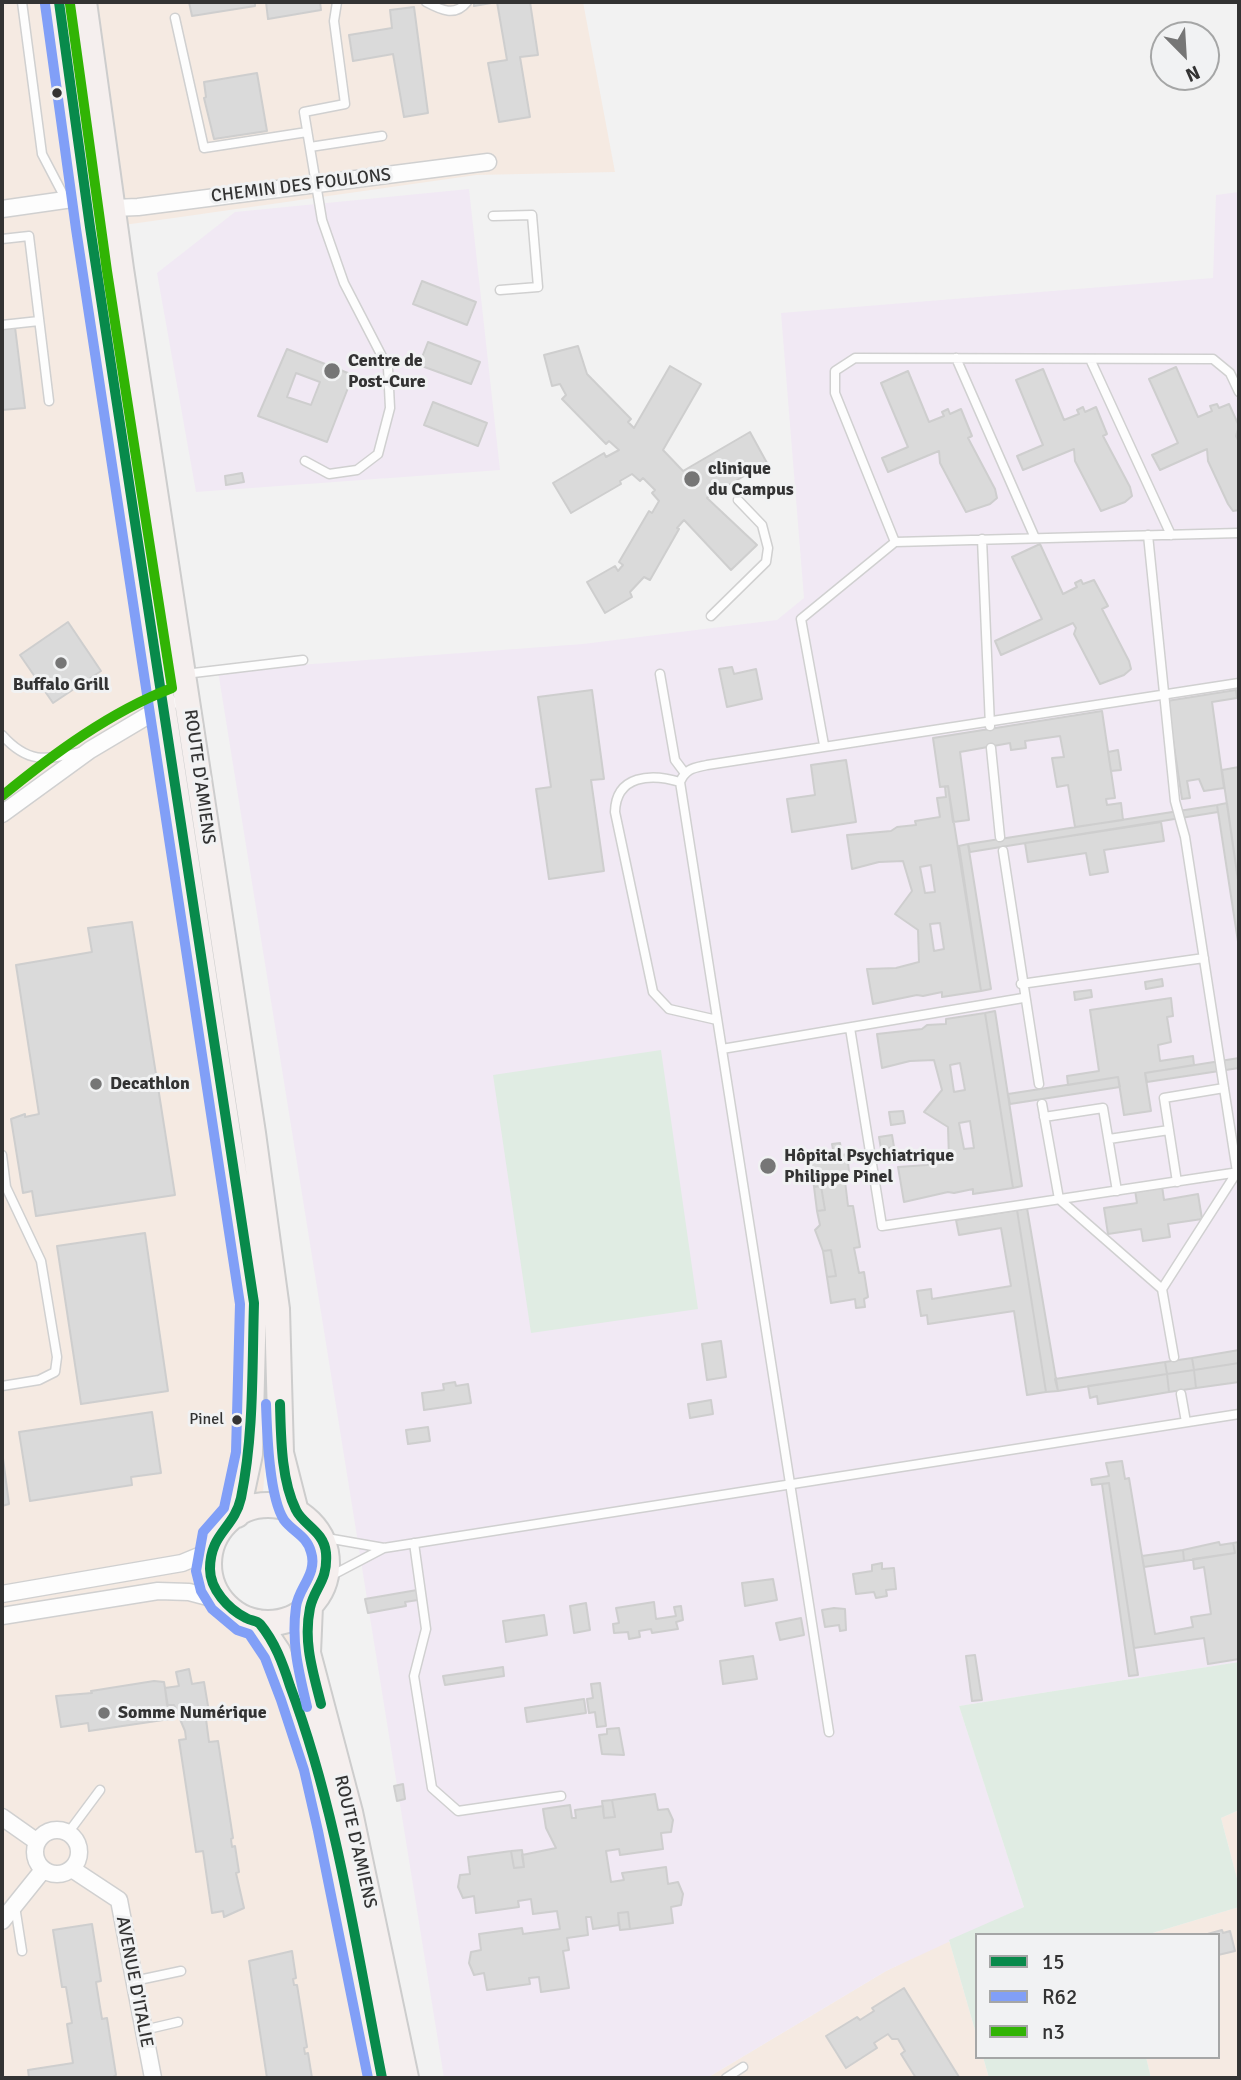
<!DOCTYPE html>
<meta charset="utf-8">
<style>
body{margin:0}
#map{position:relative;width:1241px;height:2080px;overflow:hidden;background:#f2f2f2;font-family:Signika,sans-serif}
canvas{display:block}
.frame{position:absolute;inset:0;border:4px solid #333;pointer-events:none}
.legend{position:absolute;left:975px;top:1933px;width:245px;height:126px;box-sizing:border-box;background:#f1f2f3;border:2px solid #a5a6a6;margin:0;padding:9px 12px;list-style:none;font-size:21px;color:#333}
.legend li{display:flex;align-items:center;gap:14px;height:35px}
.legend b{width:35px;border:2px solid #a5a6a6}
.north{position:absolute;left:1150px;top:21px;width:70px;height:70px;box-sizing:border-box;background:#f1f2f3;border:2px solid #a5a6a6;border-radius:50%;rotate:156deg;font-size:19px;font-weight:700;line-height:28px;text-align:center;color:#333}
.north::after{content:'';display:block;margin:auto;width:24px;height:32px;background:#767676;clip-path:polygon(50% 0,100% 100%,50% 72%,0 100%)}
</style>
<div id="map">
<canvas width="1241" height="2080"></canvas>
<div class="frame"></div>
<ul class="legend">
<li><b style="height:9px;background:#088a4b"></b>15</li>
<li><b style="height:9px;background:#819ff7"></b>R62</li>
<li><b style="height:9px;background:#31b404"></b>n3</li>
</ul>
<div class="north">N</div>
</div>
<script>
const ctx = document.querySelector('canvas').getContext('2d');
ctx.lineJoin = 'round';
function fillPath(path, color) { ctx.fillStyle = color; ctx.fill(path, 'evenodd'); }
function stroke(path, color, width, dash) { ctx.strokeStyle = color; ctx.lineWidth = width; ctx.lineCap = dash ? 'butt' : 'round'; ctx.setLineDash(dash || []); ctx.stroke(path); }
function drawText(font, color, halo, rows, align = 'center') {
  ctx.font = font + ' Signika,sans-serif'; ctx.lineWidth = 6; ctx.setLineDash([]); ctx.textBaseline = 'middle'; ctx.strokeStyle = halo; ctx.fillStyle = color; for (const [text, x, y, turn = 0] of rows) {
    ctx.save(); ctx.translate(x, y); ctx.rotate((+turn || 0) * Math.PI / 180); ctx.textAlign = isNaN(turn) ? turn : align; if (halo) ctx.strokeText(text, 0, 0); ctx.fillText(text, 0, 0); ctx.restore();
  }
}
const commercial = new Path2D(`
 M 2,2 L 583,2 L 615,172 L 476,175 L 110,227 L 267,1444 L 263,1492 L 198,1579 L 288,1631 L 388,2078 L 2,2078 Z
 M 1239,1810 L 1239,1886 L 1221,1818 Z
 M 1239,1907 L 1239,2078 L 1151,2078 L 1146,2057 L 1218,2057 L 1218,1935 L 1146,1935 Z
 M 949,1940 L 977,2037 L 977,2057 L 983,2057 L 989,2078 L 707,2078 L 886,1971 Z`);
const medical = new Path2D(`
 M 469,189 L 500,470 L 196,492 L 157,273 L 235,212 Z
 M 1239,192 L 1239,1662 L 959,1706 L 1024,1907 L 886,1971 L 707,2078 L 444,2078 L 218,671 L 583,644 L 777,620 L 804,598 L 781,313 L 1213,278 L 1216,195 Z`);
const green = new Path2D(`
 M 661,1050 L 698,1309 L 531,1333 L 493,1075 Z
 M 1239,1662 L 1239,1810 L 1221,1818 L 1239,1886 L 1239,1907 L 1146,1935 L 977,1935 L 977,2037 L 949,1940 L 1024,1907 L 959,1706 Z
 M 983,2057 L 1146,2057 L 1151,2078 L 989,2078 Z`);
const building = new Path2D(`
 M 189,2 L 255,2 L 255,6 L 192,16 Z
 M 266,2 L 320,2 L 321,10 L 268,19 Z
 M 474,2 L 530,2 L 538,55 L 520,57 L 530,117 L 499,122 L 488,63 L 507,60 L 497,2 L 474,6 Z
 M 414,7 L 428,113 L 404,117 L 393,54 L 353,61 L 349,35 L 392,28 L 390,10 Z
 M 257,73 L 267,131 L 214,139 L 204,98 L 206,97 L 204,82 Z
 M 422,281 L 476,302 L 467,325 L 413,304 Z
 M 15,327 L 25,408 L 2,410 L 2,329 Z
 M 428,342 L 480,362 L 471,384 L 419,365 Z
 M 578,346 L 587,374 L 631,419 L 628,422 L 634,428 L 670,366 L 701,384 L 663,450 L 683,471 L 750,432 L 767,463 L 716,492 L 715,490 L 707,498 L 757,545 L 731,570 L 684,520 L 677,528 L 679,529 L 650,580 L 644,577 L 630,592 L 632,597 L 605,613 L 587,582 L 615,566 L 618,571 L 623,565 L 619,562 L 649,511 L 652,513 L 659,501 L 652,493 L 655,490 L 643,478 L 640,481 L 632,474 L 620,481 L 621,484 L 571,513 L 553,483 L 604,453 L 606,457 L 619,450 L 609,441 L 606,444 L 562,399 L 566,395 L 560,384 L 552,386 L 544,355 Z
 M 287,349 L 353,375 L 327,442 L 258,416 ZM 296,373 L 320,382 L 311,405 L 287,397 Z
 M 1176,367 L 1198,417 L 1212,411 L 1210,406 L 1217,404 L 1219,408 L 1229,404 L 1239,426 L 1236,436 L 1239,442 L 1239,510 L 1233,511 L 1228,504 L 1208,461 L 1207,449 L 1160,470 L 1152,455 L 1178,443 L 1149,379 Z
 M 1043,369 L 1064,420 L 1079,414 L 1077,410 L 1083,407 L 1085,412 L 1096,407 L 1107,434 L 1103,436 L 1130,487 L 1132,496 L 1125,502 L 1101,511 L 1075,461 L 1074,449 L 1023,470 L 1017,456 L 1043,445 L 1016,380 Z
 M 908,371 L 929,422 L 944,416 L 942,412 L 948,409 L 950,414 L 961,409 L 972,436 L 968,438 L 995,489 L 997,498 L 990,504 L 966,512 L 940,463 L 939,451 L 888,472 L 882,458 L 908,447 L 881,383 Z
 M 433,402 L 487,423 L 478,446 L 424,425 Z
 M 242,473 L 244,482 L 226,485 L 225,476 Z
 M 1040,544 L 1063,594 L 1077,587 L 1075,583 L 1081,580 L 1083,584 L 1094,580 L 1108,606 L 1102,609 L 1129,661 L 1131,669 L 1124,675 L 1100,684 L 1074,634 L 1076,628 L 1073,623 L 1001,655 L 995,641 L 1042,619 L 1012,557 Z
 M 68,622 L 101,671 L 53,703 L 20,655 Z
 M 732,667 L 734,674 L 756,669 L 762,699 L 727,707 L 719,669 Z
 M 592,690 L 604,779 L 591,780 L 604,871 L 549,879 L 536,789 L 551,787 L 538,697 Z
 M 1236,690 L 1237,698 L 1212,702 L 1224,788 L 1204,791 L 1199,779 L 1187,781 L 1190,798 L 1182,799 L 1167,701 Z
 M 1102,711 L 1115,798 L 1106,799 L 1107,805 L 1121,803 L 1123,820 L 1075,827 L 1068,785 L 1057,787 L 1052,758 L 1064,757 L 1060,736 L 1025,741 L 1026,748 L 1011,750 L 1010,743 L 960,752 L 969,820 L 953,822 L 948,786 L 940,787 L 933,738 Z
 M 1118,750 L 1121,770 L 1111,771 L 1108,752 Z
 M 846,760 L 856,822 L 792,832 L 787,799 L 815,795 L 811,765 Z
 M 1239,767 L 1239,887 L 1222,770 Z
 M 948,786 L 981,991 L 942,997 L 942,992 L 923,996 L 917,995 L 873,1004 L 867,969 L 896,968 L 919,962 L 918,930 L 895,914 L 912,891 L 903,861 L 879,862 L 852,869 L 847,835 L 891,831 L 897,827 L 916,825 L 915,821 L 940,817 L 937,798 L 946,797 L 945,787 ZM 931,865 L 935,892 L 925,893 L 920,867 ZM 940,923 L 944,949 L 934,951 L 930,924 Z
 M 1227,803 L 1239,887 L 1239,948 L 1217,805 Z
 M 1217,805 L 1218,812 L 970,852 L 968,844 Z
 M 1161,822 L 1164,841 L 1104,850 L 1108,872 L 1090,875 L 1086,853 L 1028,862 L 1025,843 Z
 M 968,844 L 991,989 L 981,991 L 959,846 Z
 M 132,922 L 175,1195 L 36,1216 L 32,1191 L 23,1193 L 11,1119 L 25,1114 L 25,1117 L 39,1114 L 16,965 L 92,952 L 88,928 Z
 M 1162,979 L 1163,986 L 1146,989 L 1145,982 Z
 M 1091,990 L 1092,997 L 1075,1000 L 1074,992 Z
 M 1171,998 L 1173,1016 L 1167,1017 L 1171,1042 L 1158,1045 L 1160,1061 L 1193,1056 L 1194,1065 L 1145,1073 L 1151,1111 L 1124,1115 L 1118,1077 L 1068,1085 L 1067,1076 L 1099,1071 L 1090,1010 Z
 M 995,1011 L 1022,1186 L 1013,1188 L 985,1013 Z
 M 985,1013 L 1013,1188 L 973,1194 L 973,1189 L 954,1193 L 948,1192 L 904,1202 L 898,1167 L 927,1165 L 949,1159 L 948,1127 L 924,1112 L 942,1090 L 934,1060 L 910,1061 L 882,1068 L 877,1034 L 922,1029 L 927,1025 L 946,1024 L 946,1019 ZM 960,1063 L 965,1090 L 954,1092 L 950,1065 ZM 970,1121 L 974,1148 L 964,1149 L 959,1123 Z
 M 1239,1058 L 1239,1068 L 1147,1082 L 1145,1073 Z
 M 1118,1077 L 1120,1087 L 1010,1104 L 1008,1094 Z
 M 903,1111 L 905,1123 L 891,1125 L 889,1112 Z
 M 892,1135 L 894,1147 L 881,1149 L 879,1137 Z
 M 840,1143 L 842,1155 L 847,1154 L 850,1180 L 845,1181 L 848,1206 L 853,1206 L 860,1247 L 854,1248 L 859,1273 L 864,1272 L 868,1297 L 864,1299 L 865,1307 L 856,1308 L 855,1299 L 831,1303 L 827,1277 L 836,1276 L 831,1250 L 823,1251 L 815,1230 L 820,1225 L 817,1211 L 825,1210 L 821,1186 L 814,1187 L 810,1159 L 834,1155 L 832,1144 Z
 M 821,1186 L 825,1210 L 817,1211 L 814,1187 Z
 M 1162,1186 L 1164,1200 L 1198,1194 L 1202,1219 L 1168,1224 L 1170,1237 L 1143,1241 L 1141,1229 L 1108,1234 L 1104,1208 L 1137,1203 L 1135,1190 Z
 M 1027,1208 L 1058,1391 L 1046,1392 L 1017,1210 Z
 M 1017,1210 L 1046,1392 L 1027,1395 L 1014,1311 L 928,1324 L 927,1315 L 921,1316 L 917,1291 L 931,1289 L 932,1299 L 1011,1286 L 1001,1228 L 959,1235 L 956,1220 Z
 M 145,1233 L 168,1391 L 81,1404 L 57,1246 Z
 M 831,1250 L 836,1276 L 827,1277 L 823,1251 Z
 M 721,1341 L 726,1377 L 707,1380 L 702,1344 Z
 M 1239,1350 L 1239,1363 L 1194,1370 L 1192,1358 Z
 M 1192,1358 L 1194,1370 L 1167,1374 L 1165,1362 Z
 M 1165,1362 L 1167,1374 L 1058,1391 L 1055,1379 Z
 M 1239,1363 L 1239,1382 L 1196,1388 L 1194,1370 Z
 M 1194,1370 L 1196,1388 L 1169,1392 L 1167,1374 Z
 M 1167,1374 L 1169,1392 L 1098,1404 L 1097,1396 L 1090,1398 L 1088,1386 Z
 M 455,1382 L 456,1386 L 468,1384 L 471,1403 L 424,1410 L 422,1393 L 444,1390 L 443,1384 Z
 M 711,1400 L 713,1414 L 690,1418 L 688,1404 Z
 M 152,1412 L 161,1473 L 131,1477 L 132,1485 L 30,1501 L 19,1432 Z
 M 428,1427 L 430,1441 L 408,1444 L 406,1430 Z
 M 2,1451 L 9,1504 L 2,1506 Z
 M 1122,1461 L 1125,1479 L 1129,1478 L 1155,1634 L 1193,1627 L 1191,1617 L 1211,1614 L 1204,1567 L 1194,1569 L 1193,1559 L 1235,1553 L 1233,1543 L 1239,1542 L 1239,1659 L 1208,1664 L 1204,1638 L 1134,1648 L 1109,1483 L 1092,1485 L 1091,1479 L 1109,1476 L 1106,1463 Z
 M 1109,1483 L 1138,1675 L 1129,1676 L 1102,1484 Z
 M 1219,1542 L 1220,1545 L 1233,1543 L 1235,1553 L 1184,1561 L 1183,1550 Z
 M 1183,1550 L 1184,1561 L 1144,1567 L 1142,1556 Z
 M 882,1563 L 882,1569 L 894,1568 L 896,1589 L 886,1590 L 887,1596 L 876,1598 L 874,1592 L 856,1594 L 853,1574 L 872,1571 L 872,1565 Z
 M 773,1579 L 777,1600 L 745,1606 L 742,1583 Z
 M 417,1590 L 418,1600 L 405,1602 L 406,1606 L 368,1613 L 365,1599 Z
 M 654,1602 L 656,1619 L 676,1616 L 674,1607 L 681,1606 L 683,1620 L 676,1622 L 678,1629 L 652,1633 L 651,1629 L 639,1631 L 640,1637 L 629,1639 L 628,1632 L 614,1633 L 613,1624 L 619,1623 L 616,1608 Z
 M 586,1603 L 590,1630 L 574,1633 L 570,1606 Z
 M 834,1608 L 845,1609 L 846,1630 L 840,1631 L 839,1625 L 825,1627 L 822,1610 Z
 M 544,1615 L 547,1635 L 506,1642 L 503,1621 Z
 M 801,1618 L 804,1635 L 780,1640 L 776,1623 Z
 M 975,1655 L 982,1700 L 972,1701 L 966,1656 Z
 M 753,1656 L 757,1679 L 723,1684 L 720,1661 Z
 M 503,1667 L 504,1676 L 445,1685 L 443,1676 Z
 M 189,1669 L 192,1684 L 204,1682 L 210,1718 L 206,1719 L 209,1742 L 218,1741 L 233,1838 L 231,1839 L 232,1847 L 235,1846 L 239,1872 L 236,1873 L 244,1908 L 224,1917 L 223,1911 L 212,1913 L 203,1851 L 196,1852 L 179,1740 L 186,1739 L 185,1731 L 174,1705 L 167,1705 L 165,1688 L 179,1686 L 176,1672 Z
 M 154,1681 L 164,1682 L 170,1719 L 89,1731 L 88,1723 L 61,1727 L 56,1696 L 92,1693 L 91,1691 Z
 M 600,1683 L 606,1726 L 597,1727 L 595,1712 L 589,1713 L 587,1699 L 593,1698 L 591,1684 Z
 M 584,1699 L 586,1713 L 527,1722 L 525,1708 Z
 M 619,1728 L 624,1755 L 602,1754 L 599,1735 L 607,1734 L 607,1729 Z
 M 403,1784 L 405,1799 L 397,1801 L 394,1786 Z
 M 655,1794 L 658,1810 L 668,1809 L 673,1820 L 671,1832 L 661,1833 L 663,1849 L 620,1855 L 619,1849 L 606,1851 L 611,1882 L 624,1880 L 622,1873 L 666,1867 L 668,1884 L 678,1882 L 683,1894 L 681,1905 L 671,1907 L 673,1923 L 630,1929 L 628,1912 L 618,1913 L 619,1925 L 593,1929 L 591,1917 L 586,1917 L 588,1935 L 567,1938 L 569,1950 L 563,1951 L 569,1988 L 541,1992 L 539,1977 L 529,1978 L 530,1984 L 487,1990 L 484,1973 L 474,1975 L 469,1963 L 471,1952 L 481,1950 L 479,1934 L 522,1928 L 523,1934 L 560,1929 L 557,1911 L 533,1914 L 531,1899 L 518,1901 L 519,1907 L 476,1913 L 474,1896 L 463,1898 L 458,1887 L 460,1875 L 470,1874 L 468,1857 L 511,1851 L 514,1868 L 524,1867 L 522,1855 L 556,1848 L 546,1828 L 543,1809 L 570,1805 L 572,1818 L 576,1818 L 575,1810 L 603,1806 L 604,1818 L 615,1817 L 612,1800 Z
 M 612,1800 L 615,1817 L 604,1818 L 602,1801 Z
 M 522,1850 L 524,1867 L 514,1868 L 511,1851 Z
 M 628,1912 L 630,1929 L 620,1930 L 618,1913 Z
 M 92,1924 L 101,1981 L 96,1982 L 102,2019 L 107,2018 L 116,2075 L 111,2078 L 29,2078 L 28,2070 L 73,2063 L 67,2024 L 72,2023 L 66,1987 L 62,1987 L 53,1930 Z
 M 1222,1930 L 1223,1933 L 1230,1931 L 1235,1951 L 1218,1955 L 1218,1935 L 1204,1935 Z
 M 292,1951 L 296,1978 L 293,1979 L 294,1985 L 297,1985 L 307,2047 L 304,2048 L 305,2054 L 308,2053 L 312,2078 L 267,2078 L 249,1961 Z
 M 904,1988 L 959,2077 L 956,2078 L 916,2078 L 901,2054 L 905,2051 L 898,2039 L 892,2039 L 888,2034 L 874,2043 L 877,2048 L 846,2068 L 826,2036 L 857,2017 L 860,2020 L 874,2011 L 872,2008 Z`);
const service = new Path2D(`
 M 22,2 L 42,154 L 66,200
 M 426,2 C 441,10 455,17 467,2
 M 175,18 L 204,148 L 307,132
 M 310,147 L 382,136
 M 493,216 L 532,215 L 538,287 L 500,290
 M 2,239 L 29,236 L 49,401
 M 2,325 L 39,321
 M 956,358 L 1035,538
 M 1090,359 L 1171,535
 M 305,461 L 329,474 L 357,470 L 378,454 L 390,408 L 388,368 L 344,283 L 322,220 L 304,112 L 345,104 L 334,21 L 337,2
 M 1148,535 L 1175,801 L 1185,837 L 1237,1172 L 1162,1289
 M 982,539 L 990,726
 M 895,542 L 835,393 L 835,371 L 855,358 L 1213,359 L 1230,373 L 1239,392
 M 711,616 L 766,562 L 768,548 L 762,525 L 738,500
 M 185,674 L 303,660
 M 660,674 L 675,760 L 684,772
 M 2,735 C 27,763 45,761 80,752
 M 824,745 L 801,619 L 895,542 L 1239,533
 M 991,748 L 1000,837
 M 680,782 C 651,773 616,775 615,812 L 653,992 L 669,1009 L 717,1020
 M 1003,851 L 1039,1084
 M 1021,984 L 1204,958
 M 850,1028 L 882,1226 L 1239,1172
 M 722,1049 L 1023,998
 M 1042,1104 L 1059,1199 L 1162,1289 L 1174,1357
 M 1044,1117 L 1103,1108 L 1117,1191
 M 1109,1139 L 1169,1130
 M 2,1155 L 6,1187 L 41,1261 L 57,1357 L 55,1372 L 39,1380 L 2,1386
 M 1177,1182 L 1164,1098 L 1224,1088
 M 1181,1394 L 1186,1422
 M 321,1537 L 384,1548 L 1239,1414
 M 414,1543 L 426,1629 L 414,1676 L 432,1788 L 458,1811 L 561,1796
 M 325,1579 L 384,1548
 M 829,1732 L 680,782 C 686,768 694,768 707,765 L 1239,683
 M 68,1833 L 100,1790
 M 15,1906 L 22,1951
 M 134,1981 L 181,1971
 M 144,2030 L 178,2022
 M 726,2078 L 743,2067`);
const minor = new Path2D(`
 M 2,209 L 86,197 L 113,208 L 138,207 L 488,162
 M 2,814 L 90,750 L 169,703
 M 2,1594 L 182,1563 L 211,1551
 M 2,1616 L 158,1591 L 189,1592 L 223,1601
 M 2,1817 L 36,1841
 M35 1852a22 22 0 1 1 44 0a22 22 0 1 1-44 0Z
 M 72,1869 L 119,1900 L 153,2078
 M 2,1921 L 43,1870`);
const primary = new Path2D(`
 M 59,2 L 90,227 L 254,1303 L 250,1454 L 237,1515
 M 84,2 L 121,269 L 253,1133 L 277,1309 L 281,1453 L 296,1512
 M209 1564a59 59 0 1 1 118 0a59 59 0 1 1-118 0Z
 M 310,1606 L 308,1653 L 350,1812 L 406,2078
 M 258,1622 L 278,1652 L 317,1766 L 382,2078`);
const bus1 = new Path2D(`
 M 59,2 L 90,227 L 254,1303 C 252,1369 254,1434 241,1498 C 234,1529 210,1533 210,1569 C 210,1589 228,1609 246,1618 C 251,1621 256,1620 260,1624 C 275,1642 283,1664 290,1686 C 337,1811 356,1947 382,2078
 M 280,1404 C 281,1437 281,1480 296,1510 C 303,1525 324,1531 326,1553 C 328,1582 315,1586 310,1608 C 303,1642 313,1672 321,1704`);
const bus2 = new Path2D(`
 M 45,4 L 76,229 L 240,1304 L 236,1452 L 224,1508 L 203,1532 L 196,1571 L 201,1591 L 212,1609 L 237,1630 L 249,1634 L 265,1658 L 281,1700 L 304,1770 L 318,1831 L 368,2078
 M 266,1404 C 267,1432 269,1497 284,1520 C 293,1532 307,1536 311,1552 C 318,1574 298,1588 296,1607 C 291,1643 299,1673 307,1707`);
const bus3 = new Path2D(`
 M 2,796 C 53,754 110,712 172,688 L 107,271 L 70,4`);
const markers = [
 [57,93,6,"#333"],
 [332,371,9,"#767676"],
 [692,479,9,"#767676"],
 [61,663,7,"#767676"],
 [96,1084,7,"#767676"],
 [768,1166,9,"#767676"],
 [237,1420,6,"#333"],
 [104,1713,7,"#767676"]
];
const busNames = [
 ["Pinel",224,1420]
];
const streetNames = [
 ["CHEMIN DES FOULONS",301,186,-7],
 ["ROUTE D'AMIENS",199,777,82],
 ["ROUTE D'AMIENS",355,1842,77],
 ["AVENUE D'ITALIE",134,1982,79]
];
const poiNames = [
 ["Centre de",348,361],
 ["Post-Cure",348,382],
 ["clinique",708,469],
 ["du Campus",708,490],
 ["Buffalo Grill",61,685,"center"],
 ["Decathlon",110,1084],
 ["Hôpital Psychiatrique",784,1156],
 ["Philippe Pinel",784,1177],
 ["Somme Numérique",118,1713]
];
fillPath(commercial, '#f5eae2');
fillPath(medical, '#f1e9f4');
fillPath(green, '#e0ece3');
fillPath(building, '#dadada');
stroke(building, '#cecece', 2);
stroke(service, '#d0d0d0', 11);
stroke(minor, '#d0d0d0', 19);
stroke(primary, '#cdcdcd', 28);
stroke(service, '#fdfdfd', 8);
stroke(minor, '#fdfdfd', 16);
stroke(primary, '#f5efee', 24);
stroke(bus1, '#088a4b', 10);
stroke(bus2, '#819ff7', 10);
stroke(bus3, '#31b404', 10);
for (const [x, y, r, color] of markers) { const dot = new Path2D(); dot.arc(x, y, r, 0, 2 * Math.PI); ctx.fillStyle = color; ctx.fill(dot); stroke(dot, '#f1f2f3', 2.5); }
drawText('16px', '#333', '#f1f2f3', busNames, 'right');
drawText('18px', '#333', '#f1f2f3', streetNames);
drawText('bold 18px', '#333', '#f1f2f3', poiNames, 'left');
</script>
